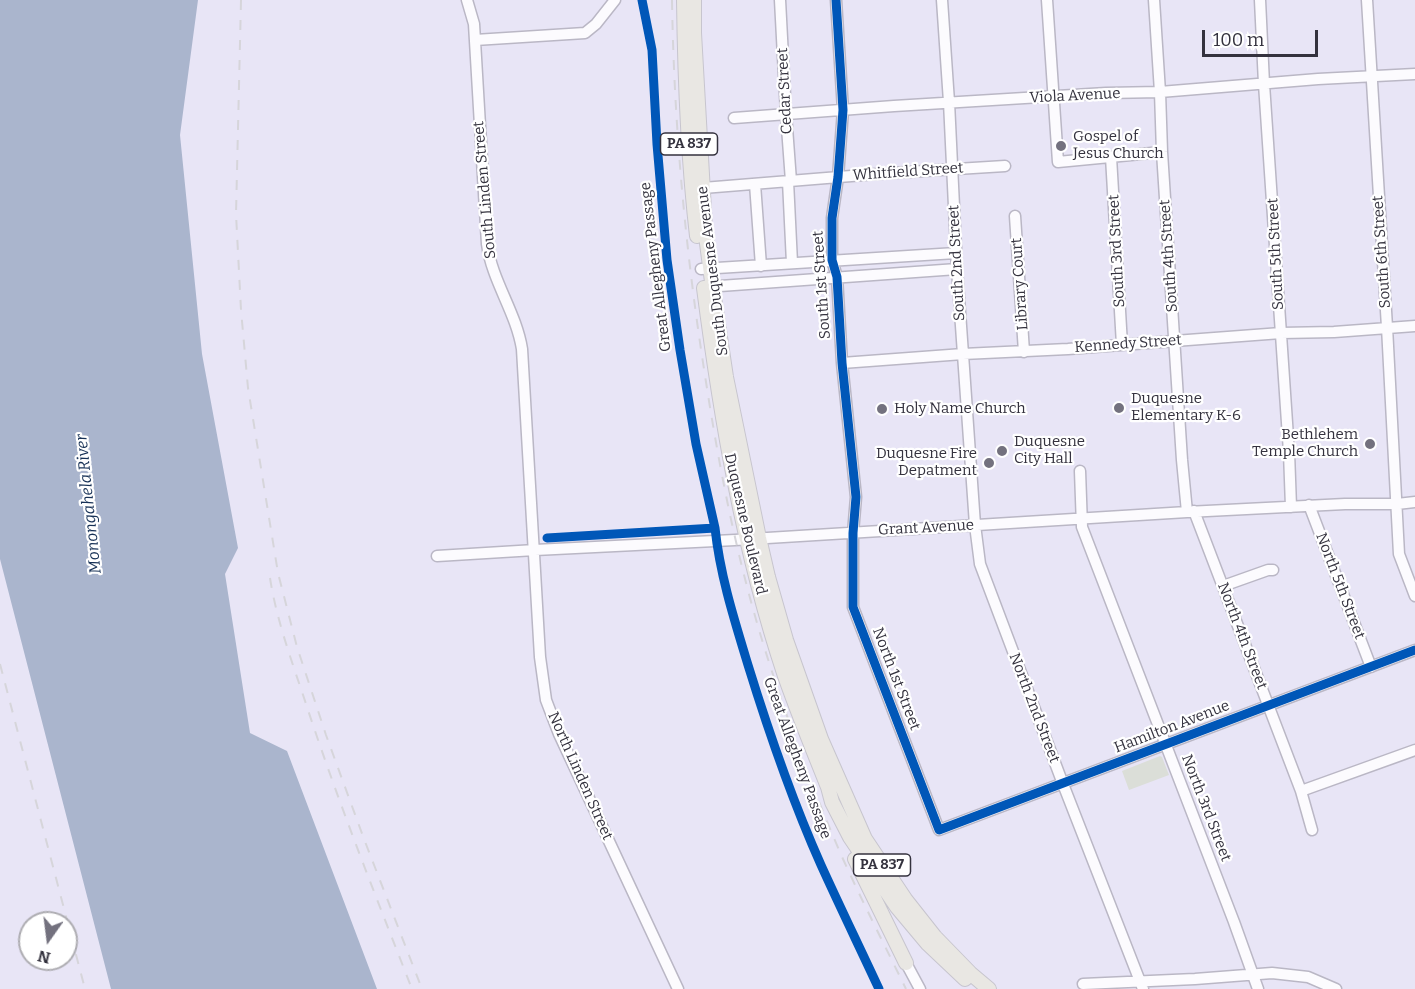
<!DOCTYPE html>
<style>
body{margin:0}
#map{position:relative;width:1415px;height:989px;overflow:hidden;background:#e8e5f6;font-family:Bitter,serif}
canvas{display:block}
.north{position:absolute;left:18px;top:911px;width:60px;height:60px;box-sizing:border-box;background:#fff;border:2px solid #aeadb2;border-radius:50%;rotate:194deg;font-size:16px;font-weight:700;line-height:24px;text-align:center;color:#34323e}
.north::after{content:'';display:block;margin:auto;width:21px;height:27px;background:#73717e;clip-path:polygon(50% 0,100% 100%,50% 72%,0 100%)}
.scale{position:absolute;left:1202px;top:30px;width:116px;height:27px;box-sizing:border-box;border:3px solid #34323e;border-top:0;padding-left:8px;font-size:18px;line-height:21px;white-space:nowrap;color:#34323e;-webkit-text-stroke:4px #fff;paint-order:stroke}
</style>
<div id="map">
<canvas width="1415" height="989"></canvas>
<div class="north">N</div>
<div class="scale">100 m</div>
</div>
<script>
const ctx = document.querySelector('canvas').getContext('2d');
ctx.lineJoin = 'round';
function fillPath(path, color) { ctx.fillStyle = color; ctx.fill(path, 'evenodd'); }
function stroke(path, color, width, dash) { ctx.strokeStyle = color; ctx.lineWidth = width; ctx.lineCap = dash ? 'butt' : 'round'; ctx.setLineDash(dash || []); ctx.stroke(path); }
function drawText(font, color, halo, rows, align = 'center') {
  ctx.font = font + ' Bitter,serif'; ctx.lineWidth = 4.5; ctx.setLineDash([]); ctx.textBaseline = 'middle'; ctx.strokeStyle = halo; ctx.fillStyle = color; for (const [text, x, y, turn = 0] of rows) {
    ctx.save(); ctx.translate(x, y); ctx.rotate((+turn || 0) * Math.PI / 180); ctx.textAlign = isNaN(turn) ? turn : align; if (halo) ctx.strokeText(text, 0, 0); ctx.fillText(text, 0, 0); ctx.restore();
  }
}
const green = new Path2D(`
 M 1160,756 L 1162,757 L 1169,775 L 1129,790 L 1122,771 Z`);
const water = new Path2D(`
 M 0,0 L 198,0 L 180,135 L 202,354 L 238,548 L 225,574 L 250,733 L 287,751 L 377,989 L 111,989 L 0,559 Z`);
const minor = new Path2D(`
 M 467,0 L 474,24 L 487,244 C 492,281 516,312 522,349 L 540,657 L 546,700 L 559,734 L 678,989
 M 780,0 L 786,114 L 791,181
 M 836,0 L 843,110 L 838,177 L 832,218 L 832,260 L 837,277 L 842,363 L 856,497 L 853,533 L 853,607 L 939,830 L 1415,650
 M 942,0 L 949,102 L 957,269 L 975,525 L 980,564 L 1063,784 L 1143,989
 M 1047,0 L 1058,162 L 1162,152
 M 1154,0 L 1160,92 L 1162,152 L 1182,460 L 1187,512
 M 1260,0 L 1264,84 L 1289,452 L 1291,507
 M 1367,0 L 1387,327 L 1399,554 L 1415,596
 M 475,40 L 585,33 L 596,24 L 615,0
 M 734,118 L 894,106 L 1106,93 L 1160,92 L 1318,79 L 1415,74
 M 1111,157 L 1122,345
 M 788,181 L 792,263
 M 755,184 L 761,266
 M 703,188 L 876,174 L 1005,166
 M 1015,216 L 1024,352
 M 701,269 L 956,253
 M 706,287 L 957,269
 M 842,363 L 963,354 L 1068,349 L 1281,333 L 1334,332 L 1415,326
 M 1080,471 L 1082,527 L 1234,922 L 1258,989
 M 1309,505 L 1371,667
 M 1194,511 L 1301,791 L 1312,830
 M 437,556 L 535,550 L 735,540 L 1187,512 L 1345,504 L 1397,504 L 1415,502
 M 1223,586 L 1268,570 L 1273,570
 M 1301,791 L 1415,750
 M 906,963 L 920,989
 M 1083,984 L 1195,979 L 1272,973 L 1308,977 L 1336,989`);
const major = new Path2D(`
 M 684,0 C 685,79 688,158 697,236
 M 694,0 L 694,33 L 705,228 L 714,297 L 726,377 L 759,538 L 768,577 L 786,640 L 821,739 L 865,839 L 905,899 L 935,937 L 970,973 L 989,989
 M 704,288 C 721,419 743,550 785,676 C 798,713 813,750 828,787 L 832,802 L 850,837 L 897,907 L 928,944 L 965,979
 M 855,859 L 906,963`);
const rail = new Path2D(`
 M 241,0 L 236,214 L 241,310 L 248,388 L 278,573 L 297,647 L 326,735 L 364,839 L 422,989
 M 672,0 C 674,124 685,247 704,369 C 719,468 737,561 767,656 C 789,725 814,793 843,859 C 863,903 885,946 906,989
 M 270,578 C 277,623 294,667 308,710 C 339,804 376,897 412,989
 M 0,664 L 85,989`);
const cycleway = new Path2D(`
 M 836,0 L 843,110 L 838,177 L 832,218 L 832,260 L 837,277 L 842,363 L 856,497 L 853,533 L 853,607 L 939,830 L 1415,650
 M 715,528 C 720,575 734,619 748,665 C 769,733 792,800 821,865 C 840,907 860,948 879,989
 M 547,538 L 715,528 L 696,444 L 680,350 L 667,260 L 657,144 L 652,50 L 642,0`);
const markers = [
 [1061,146,6,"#73717e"],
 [1119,408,6,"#73717e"],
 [882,409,6,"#73717e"],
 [1370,444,6,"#73717e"],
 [1002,451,6,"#73717e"],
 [989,463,6,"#73717e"]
];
const shields = [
 [689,144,57],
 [882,865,57]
];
const shieldNames = [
 ["PA 837",689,144],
 ["PA 837",882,865]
];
const streetNames = [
 ["Cedar Street",785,91,-93],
 ["Viola Avenue",1075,96,-3],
 ["Whitfield Street",908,172,-4],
 ["South Linden Street",485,190,-95],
 ["South 3rd Street",1117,251,-93],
 ["South 6th Street",1382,252,-94],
 ["South 5th Street",1276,254,-93],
 ["South 4th Street",1169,256,-94],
 ["South 2nd Street",957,263,-93],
 ["Great Allegheny Passage",656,267,-97],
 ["South Duquesne Avenue",713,271,-97],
 ["Library Court",1020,284,-94],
 ["South 1st Street",822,285,-94],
 ["Kennedy Street",1128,344,-4],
 ["Duquesne Boulevard",745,524,77],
 ["Grant Avenue",926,528,-3],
 ["North 5th Street",1340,586,69],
 ["North 4th Street",1242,636,69],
 ["North 1st Street",896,679,69],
 ["North 2nd Street",1034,708,69],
 ["Hamilton Avenue",1172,727,-21],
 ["Great Allegheny Passage",797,758,70],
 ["North Linden Street",580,776,66],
 ["North 3rd Street",1206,808,69]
];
const poiNames = [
 ["Gospel of",1073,137],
 ["Jesus Church",1073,154],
 ["Duquesne",1131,399],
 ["Elementary K-6",1131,416],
 ["Holy Name Church",894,409],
 ["Bethlehem",1358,435,"right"],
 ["Temple Church",1358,452,"right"],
 ["Duquesne",1014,442],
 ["City Hall",1014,459],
 ["Duquesne Fire",977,454,"right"],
 ["Depatment",977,471,"right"]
];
const waterNames = [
 ["Monongahela River",89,504,-96]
];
fillPath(green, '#dbded8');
fillPath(water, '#aab5cd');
stroke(minor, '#bab7c5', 13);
stroke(major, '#c7c5ce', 16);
stroke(minor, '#fcfbfe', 10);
stroke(major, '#e9e7e3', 14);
stroke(rail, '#d6d5da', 2, [10, 10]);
stroke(cycleway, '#0057b8', 9);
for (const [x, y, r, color] of markers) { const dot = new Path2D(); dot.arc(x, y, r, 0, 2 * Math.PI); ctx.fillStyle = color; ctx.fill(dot); stroke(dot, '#fff', 2); }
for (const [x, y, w] of shields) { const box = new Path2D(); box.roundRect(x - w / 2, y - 11, w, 22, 4.5); ctx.fillStyle = '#fff'; ctx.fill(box); stroke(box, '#34323e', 1.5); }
drawText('bold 14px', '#34323e', null, shieldNames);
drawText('15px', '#34323e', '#fff', streetNames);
drawText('15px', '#34323e', '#fff', poiNames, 'left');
drawText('italic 16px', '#173156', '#fff', waterNames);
</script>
